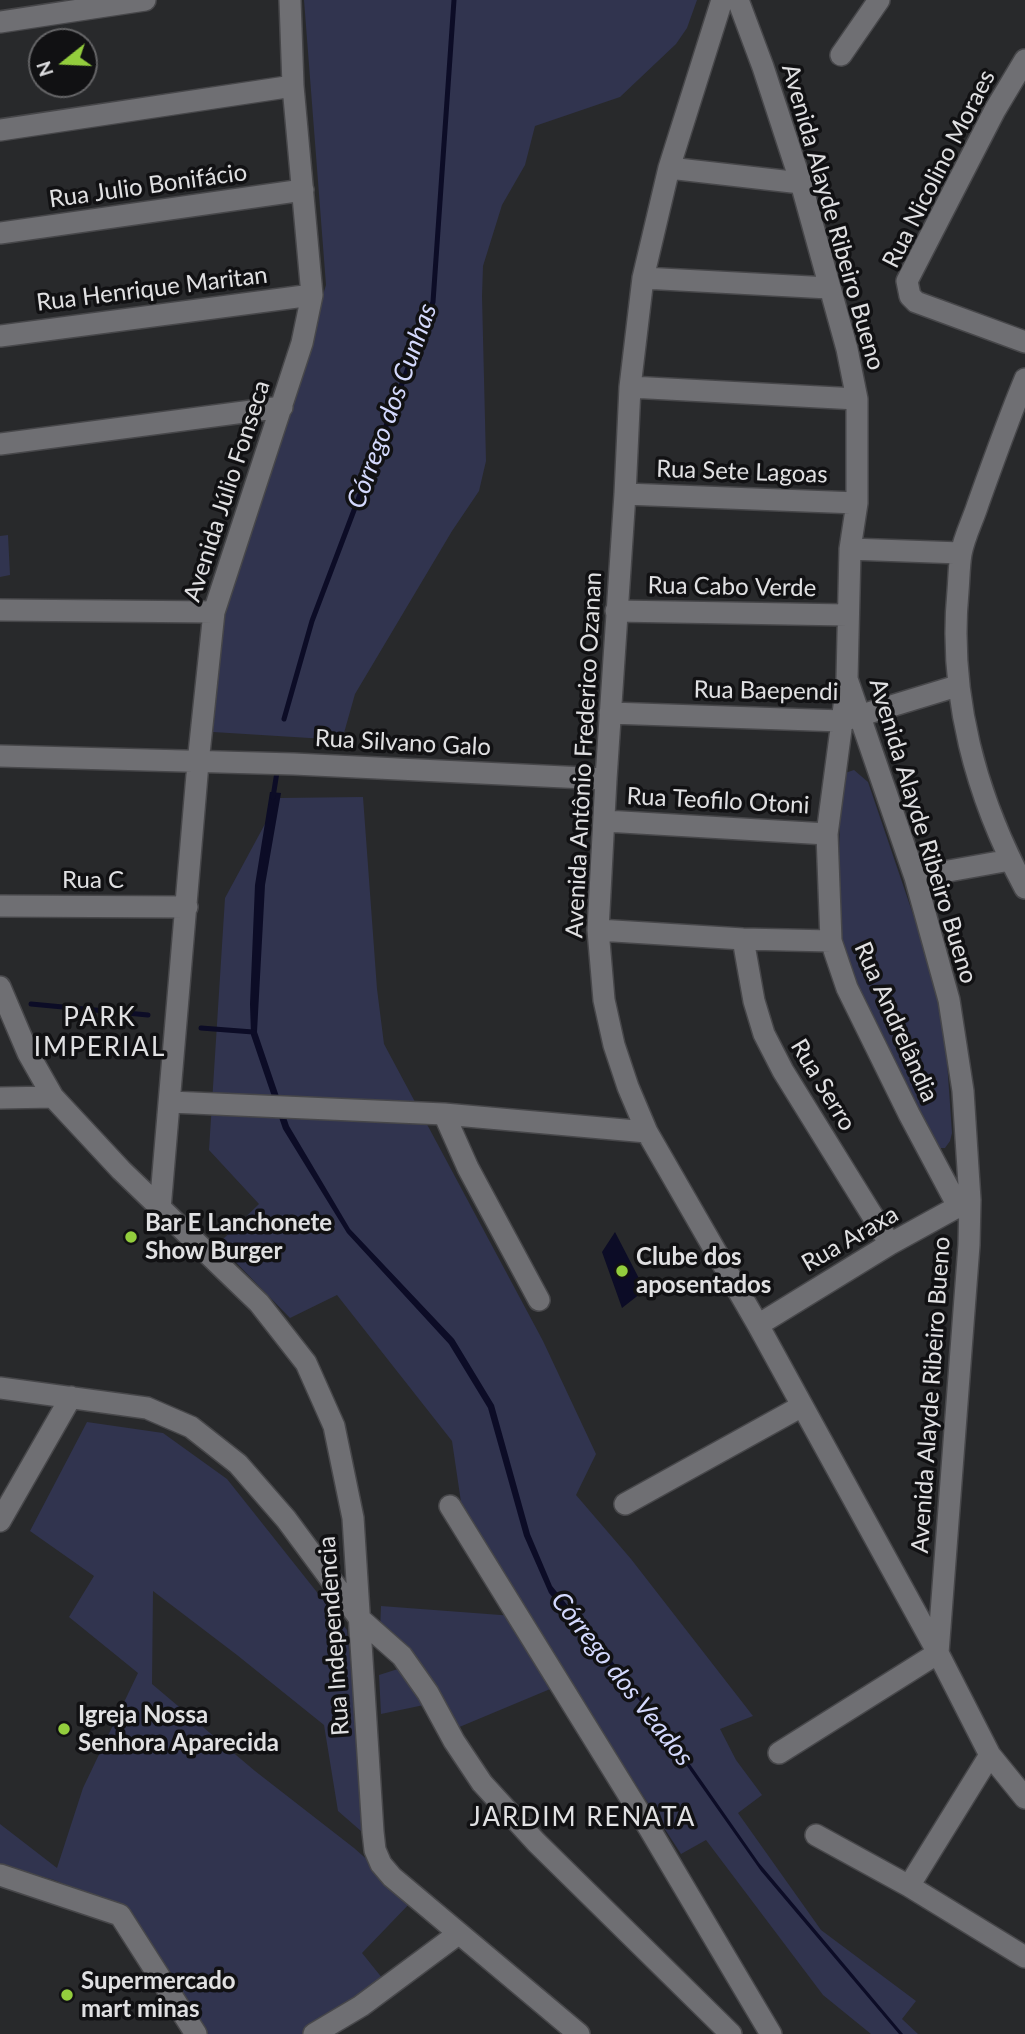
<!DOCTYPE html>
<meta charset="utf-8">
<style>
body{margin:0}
#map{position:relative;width:1025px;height:2034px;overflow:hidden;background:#28292b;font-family:Lato,sans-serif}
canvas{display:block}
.north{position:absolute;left:28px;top:28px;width:70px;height:70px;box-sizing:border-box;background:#111113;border:2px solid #646466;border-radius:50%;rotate:252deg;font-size:19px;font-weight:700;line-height:28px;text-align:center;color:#e0e0e2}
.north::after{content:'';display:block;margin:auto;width:24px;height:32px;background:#93cd3d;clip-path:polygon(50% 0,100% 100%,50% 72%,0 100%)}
</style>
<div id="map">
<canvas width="1025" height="2034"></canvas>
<div class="north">N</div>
</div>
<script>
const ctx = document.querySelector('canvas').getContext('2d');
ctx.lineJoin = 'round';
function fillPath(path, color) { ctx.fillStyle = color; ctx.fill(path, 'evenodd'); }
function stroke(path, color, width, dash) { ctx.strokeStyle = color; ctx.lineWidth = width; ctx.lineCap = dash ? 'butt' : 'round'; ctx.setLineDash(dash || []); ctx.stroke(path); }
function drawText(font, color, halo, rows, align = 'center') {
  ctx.font = font + ' Lato,sans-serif'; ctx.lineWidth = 7; ctx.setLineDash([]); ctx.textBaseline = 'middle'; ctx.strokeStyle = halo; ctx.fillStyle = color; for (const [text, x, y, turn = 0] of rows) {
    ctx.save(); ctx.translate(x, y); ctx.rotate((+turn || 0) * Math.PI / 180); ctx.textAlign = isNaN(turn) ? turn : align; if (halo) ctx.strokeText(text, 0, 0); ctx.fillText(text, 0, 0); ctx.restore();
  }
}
const green = new Path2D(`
 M 304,0 L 697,0 L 687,28 L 676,44 L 620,97 L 535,126 L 525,165 L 502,205 L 483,266 L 482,296 L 486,461 L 479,491 L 452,531 L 355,694 L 342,740 L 213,732 L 224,618 L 326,285 Z
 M 8,535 L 10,575 L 0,577 L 0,536 Z
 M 854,770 L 868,782 L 935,979 L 947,1061 L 952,1133 L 950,1141 L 945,1148 L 939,1148 L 853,986 L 837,926 L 841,785 L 845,773 Z
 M 363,797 L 377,989 L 384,1044 L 543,1341 L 596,1454 L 576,1495 L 631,1559 L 753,1716 L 720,1729 L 736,1760 L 762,1795 L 738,1813 L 821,1930 L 916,2001 L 902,2019 L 918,2034 L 871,2034 L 823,1995 L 706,1840 L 681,1854 L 521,1608 L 461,1502 L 452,1441 L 337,1295 L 290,1318 L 218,1244 L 259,1204 L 209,1150 L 225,898 L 279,798 Z
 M 87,1422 L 163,1433 L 227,1479 L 347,1630 L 369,1838 L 338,1811 L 324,1725 L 237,1655 L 153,1591 L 152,1684 L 255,1771 L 354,1848 L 413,1900 L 362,1953 L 387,1984 L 307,2034 L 200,2034 L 121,1907 L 54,1880 L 0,1865 L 0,1824 L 57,1868 L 83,1788 L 138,1673 L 69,1617 L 94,1576 L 30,1531 Z
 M 381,1606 L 514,1616 L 555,1687 L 457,1728 L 380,1632 Z
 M 401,1668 L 424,1705 L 381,1714 L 379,1675 Z`);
const water = new Path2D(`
 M 270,792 L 281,793 L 265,885 L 257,1032 L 289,1126 L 350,1229 L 454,1339 L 494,1405 L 530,1534 L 552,1586 L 657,1717 L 759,1863 L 903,2034 L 899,2034 L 761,1871 L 649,1712 L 549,1593 L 524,1536 L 488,1408 L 449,1344 L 347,1233 L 283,1129 L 251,1035 L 250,1004 L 255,885 Z
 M 615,1232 L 645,1290 L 622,1308 L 602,1252 Z`);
const stream = new Path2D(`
 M 284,719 L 312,621 L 433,302 L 454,0
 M 273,797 L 277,772
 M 31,1004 L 148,1015
 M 201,1028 L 253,1032`);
const minor = new Path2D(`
 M 722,0 L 669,168 L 643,278 L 630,387 L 625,494 L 606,779 L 598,930 L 604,1000 L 614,1045 L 628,1087 L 647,1132 L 758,1325 L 938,1653 L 990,1755 L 1025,1798
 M 738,0 L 763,67 L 801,183 L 847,349 L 857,399 L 857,503 L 850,549 L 847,679 L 915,877 L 949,1000 L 963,1091 L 970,1200 L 969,1245 L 938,1653
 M 0,22 L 145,0
 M 841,55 L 879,0
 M 1025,60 L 995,110 L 907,281 L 910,296 L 916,302 L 1025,342
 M 0,130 L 293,86
 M 669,168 L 801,183
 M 0,233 L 303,190
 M 643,278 L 829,288
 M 0,336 L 312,295
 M 1025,379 C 1008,420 993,462 978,504 C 973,520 964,537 961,554 C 959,566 959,579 958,591 C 948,695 976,797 1025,888
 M 630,387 L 857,399
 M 0,444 L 282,407
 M 625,494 L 857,503
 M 850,549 L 961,553
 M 0,610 L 214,612
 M 616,611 L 847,615
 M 847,684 L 827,834 L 831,941 L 847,988 L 909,1114 L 959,1208
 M 610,713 L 842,721 L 957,686
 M 0,756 L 294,764 L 606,779
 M 605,821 L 827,834
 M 915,877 L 1010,860
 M 0,906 L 187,907
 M 598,930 L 743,939 L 831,941
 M 743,939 L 754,1001 L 764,1034 L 783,1071 L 890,1244
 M 0,987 L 28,1053 L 53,1097 L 121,1170 L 259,1303 L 306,1363 L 334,1426 L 353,1518 L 373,1832 L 375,1850 L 381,1864 L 392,1877 L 579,2034
 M 0,1098 L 53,1097
 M 170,1102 L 444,1114
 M 160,1209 L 198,763 L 214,612 L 302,343 L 312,295 L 293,86 L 290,0
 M 539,1300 L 468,1168 L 444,1114 L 647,1132
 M 758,1325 L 890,1244 L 970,1200
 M 0,1388 L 147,1408 L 191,1427 L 238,1464 L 286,1519 L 360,1619 L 402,1656 L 428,1693 L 454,1741 L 482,1783 L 536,1842 L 731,2034
 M 625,1504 L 802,1406
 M 450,1506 L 649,1828 L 771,2034
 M 0,1521 L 71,1397
 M 779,1753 L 938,1653
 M 816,1835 L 909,1886 L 1025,1957
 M 0,1875 L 120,1915 L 196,2034
 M 909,1886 L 990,1755
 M 314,2034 L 361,2006 L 458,1934`);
const markers = [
 [131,1237,7,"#93cd3d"],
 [622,1271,7,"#93cd3d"],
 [64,1729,7,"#93cd3d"],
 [67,1995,7,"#93cd3d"]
];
const streetNames = [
 ["Rua Nicolino Moraes",939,169,-63],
 ["Rua Julio Bonifácio",148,186,-8],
 ["Avenida Alayde Ribeiro Bueno",833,217,74],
 ["Rua Henrique Maritan",152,289,-7],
 ["Rua Sete Lagoas",742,472,2],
 ["Avenida Júlio Fonseca",227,491,-72],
 ["Rua Cabo Verde",732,587,1],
 ["Rua Baependi",766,691,1],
 ["Rua Silvano Galo",403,743,3],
 ["Avenida Antônio Frederico Ozanan",584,755,-87],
 ["Rua Teofilo Otoni",718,801,3],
 ["Avenida Alayde Ribeiro Bueno",923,831,73],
 ["Rua C",93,880],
 ["Rua Andrelândia",896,1022,66],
 ["Rua Serro",823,1085,59],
 ["Rua Araxa",850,1239,-30],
 ["Avenida Alayde Ribeiro Bueno",931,1395,-86],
 ["Rua Independencia",334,1636,-94]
];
const poiNames = [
 ["Bar E Lanchonete",145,1223],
 ["Show Burger",145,1251],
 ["Clube dos",636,1257],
 ["aposentados",636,1285],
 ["Igreja Nossa",78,1715],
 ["Senhora Aparecida",78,1743],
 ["Supermercado",81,1981],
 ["mart minas",81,2009]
];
const waterNames = [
 ["Córrego dos Cunhas",392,406,-70],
 ["Córrego dos Veados",622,1679,52]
];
const neighbourhoodNames = [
 ["PARK",100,1018],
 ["IMPERIAL",100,1048],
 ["JARDIM RENATA",583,1818]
];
fillPath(green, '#31344f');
fillPath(water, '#0c0c26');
stroke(stream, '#0c0c26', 5);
stroke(minor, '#47474a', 24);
stroke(minor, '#6f6f73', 21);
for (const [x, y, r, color] of markers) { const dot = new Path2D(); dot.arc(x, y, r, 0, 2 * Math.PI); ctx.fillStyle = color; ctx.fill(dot); stroke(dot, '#111113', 2.5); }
drawText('24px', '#e0e0e2', '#111113', streetNames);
drawText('bold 24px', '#e0e0e2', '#111113', poiNames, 'left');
drawText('italic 26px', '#d4d9fd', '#111113', waterNames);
ctx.letterSpacing = '2px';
drawText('26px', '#e0e0e2', '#111113', neighbourhoodNames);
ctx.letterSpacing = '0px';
</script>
